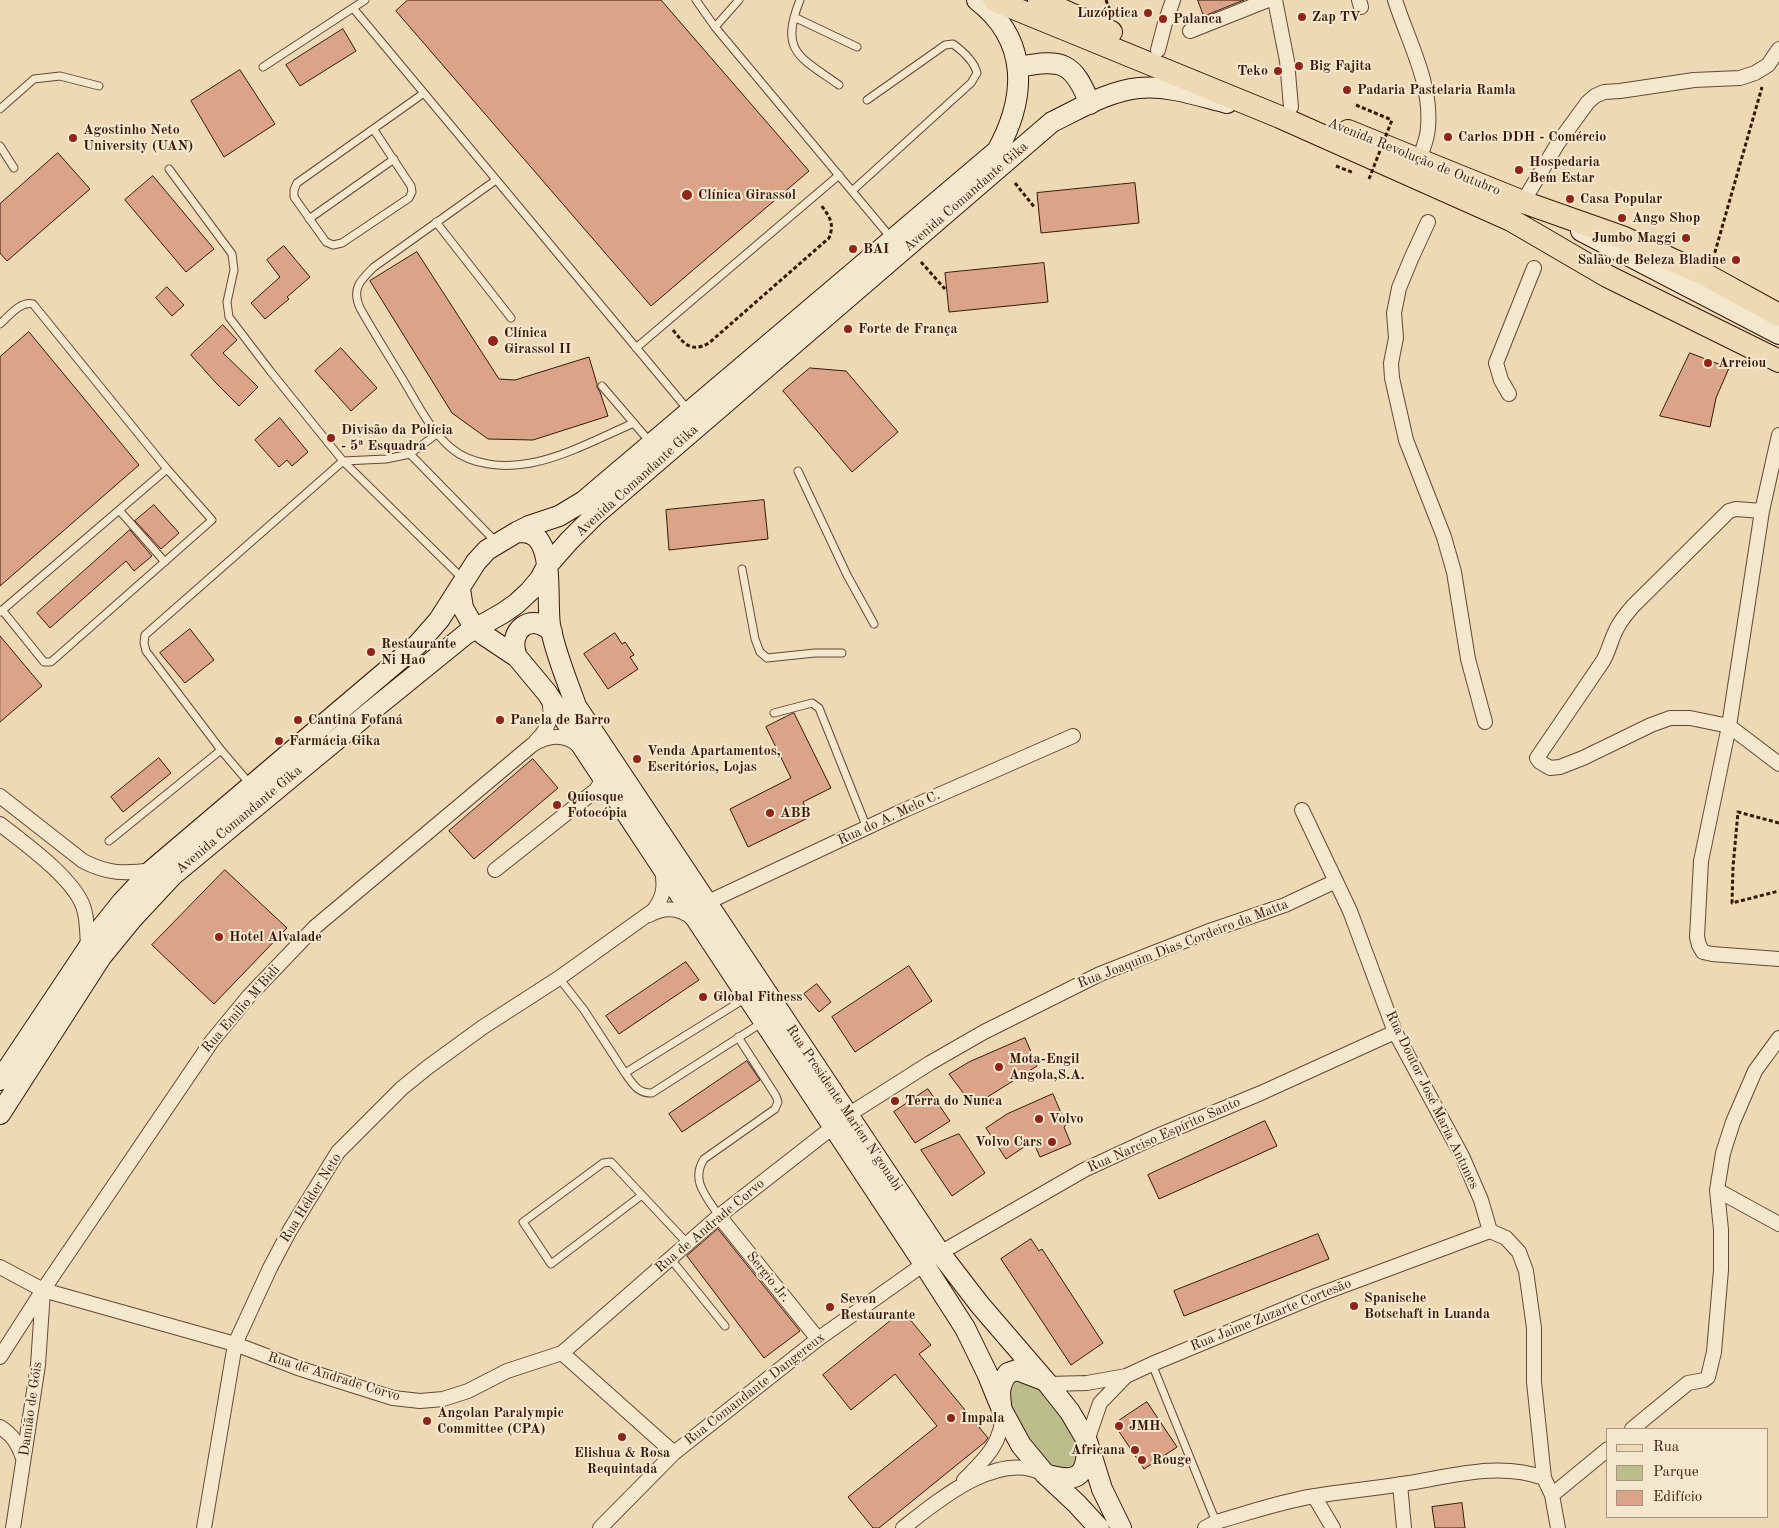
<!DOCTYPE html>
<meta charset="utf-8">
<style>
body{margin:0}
#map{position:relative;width:1779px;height:1528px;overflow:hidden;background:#eddab4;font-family:"Old Standard TT",serif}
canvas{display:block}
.legend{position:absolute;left:1606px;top:1428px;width:162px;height:90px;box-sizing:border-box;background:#f3e7ce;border:1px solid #a89480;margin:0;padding:6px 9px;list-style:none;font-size:15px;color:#37180b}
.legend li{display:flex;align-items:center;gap:10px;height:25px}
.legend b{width:25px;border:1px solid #a89480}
</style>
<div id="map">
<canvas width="1779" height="1528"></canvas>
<ul class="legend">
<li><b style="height:6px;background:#eddab4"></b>Rua</li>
<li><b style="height:14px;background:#bbbe8b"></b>Parque</li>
<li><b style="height:14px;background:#dba387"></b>Edifício</li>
</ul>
</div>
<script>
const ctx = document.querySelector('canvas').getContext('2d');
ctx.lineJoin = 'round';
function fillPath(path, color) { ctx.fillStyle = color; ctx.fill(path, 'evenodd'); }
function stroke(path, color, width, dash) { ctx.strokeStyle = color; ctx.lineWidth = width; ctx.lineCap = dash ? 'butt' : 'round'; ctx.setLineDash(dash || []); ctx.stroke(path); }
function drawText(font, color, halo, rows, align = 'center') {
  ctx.font = font + ' "Old Standard TT",serif'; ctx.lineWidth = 4; ctx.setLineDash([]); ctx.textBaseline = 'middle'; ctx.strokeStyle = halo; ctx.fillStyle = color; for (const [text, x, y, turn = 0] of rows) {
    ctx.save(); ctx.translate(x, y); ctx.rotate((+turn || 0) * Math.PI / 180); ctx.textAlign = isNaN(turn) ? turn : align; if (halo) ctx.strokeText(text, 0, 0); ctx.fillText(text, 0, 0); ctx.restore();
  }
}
const green = new Path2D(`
 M 1020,1373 L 1064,1407 L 1084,1459 L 1063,1476 L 1020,1440 L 1004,1381 Z`);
const building = new Path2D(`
 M 408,0 L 661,0 L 809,171 L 651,306 L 396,11 Z
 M 1198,0 L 1244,0 L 1204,16 Z
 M 343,29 L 356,51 L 300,86 L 286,65 Z
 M 240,70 L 275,124 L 224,157 L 191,101 Z
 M 58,153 L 90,189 L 7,261 L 0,253 L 0,204 Z
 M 153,176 L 214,249 L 186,272 L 125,200 Z
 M 1135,183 L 1139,223 L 1041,233 L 1037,193 Z
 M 284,246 L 310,277 L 287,297 L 289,299 L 265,319 L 251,303 L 280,277 L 267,260 Z
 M 417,252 L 499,379 L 515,380 L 589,357 L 597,384 L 597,387 L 600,392 L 608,416 L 533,440 L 488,439 L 452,413 L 370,281 Z
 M 1044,263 L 1048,302 L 949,312 L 945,273 Z
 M 167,287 L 184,305 L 172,316 L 156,298 Z
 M 223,325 L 237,340 L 223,353 L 258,387 L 239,406 L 216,383 L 191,355 Z
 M 29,332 L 139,465 L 0,586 L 0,357 Z
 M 341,348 L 377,388 L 351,411 L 315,371 Z
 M 1690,353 L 1729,368 L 1716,398 L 1710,427 L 1660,416 Z
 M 810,368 L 846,371 L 898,432 L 852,472 L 783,391 Z
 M 280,418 L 308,452 L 292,466 L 287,460 L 279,467 L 255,440 Z
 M 764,500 L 768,539 L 669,550 L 666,510 Z
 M 154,505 L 179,533 L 161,549 L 135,521 Z
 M 130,530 L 152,556 L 134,571 L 126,561 L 50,628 L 37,613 Z
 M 190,629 L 214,660 L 185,683 L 160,653 Z
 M 615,633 L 622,644 L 625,642 L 634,655 L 630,657 L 638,669 L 608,689 L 584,654 Z
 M 0,636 L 42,686 L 0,722 Z
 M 794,713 L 831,788 L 803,802 L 810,817 L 748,847 L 730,809 L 791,778 L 766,727 Z
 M 159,758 L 171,773 L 123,812 L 111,797 Z
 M 533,759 L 558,788 L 474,859 L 449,831 Z
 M 225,870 L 287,928 L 214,1004 L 152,945 Z
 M 686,962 L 699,980 L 619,1034 L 606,1016 Z
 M 909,966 L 932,1001 L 855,1052 L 832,1017 Z
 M 817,984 L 831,1002 L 819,1012 L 804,994 Z
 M 1025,1038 L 1037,1066 L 973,1106 L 949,1074 L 969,1062 Z
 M 747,1061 L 760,1080 L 682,1132 L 669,1114 Z
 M 928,1089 L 950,1121 L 915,1143 L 894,1112 Z
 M 1053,1094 L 1066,1125 L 1064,1127 L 1071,1144 L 1040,1157 L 1033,1141 L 1006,1159 L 986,1128 L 1007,1114 Z
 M 1265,1121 L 1277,1146 L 1159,1199 L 1148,1175 Z
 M 959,1134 L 985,1173 L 952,1196 L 921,1150 Z
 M 718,1229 L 800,1331 L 764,1358 L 687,1256 Z
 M 1318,1234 L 1329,1259 L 1184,1316 L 1174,1291 Z
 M 1031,1239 L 1039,1251 L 1042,1249 L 1103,1343 L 1071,1365 L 1001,1259 Z
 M 903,1311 L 931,1345 L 919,1354 L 988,1438 L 985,1442 L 879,1528 L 873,1528 L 848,1497 L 937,1426 L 895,1374 L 851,1410 L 823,1375 Z
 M 1147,1402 L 1177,1447 L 1144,1469 L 1114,1424 Z
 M 1462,1503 L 1465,1528 L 1435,1528 L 1432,1507 Z`);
const path = new Path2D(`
 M 1106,0 L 1110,11
 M 1356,105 L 1392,120
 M 1336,166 L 1354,173
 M 1015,183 L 1035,208
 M 1713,259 L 1762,87
 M 921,262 L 945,289
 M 673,330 C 684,344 691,353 709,343 L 829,238 C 835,223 829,216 821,205
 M 1779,823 L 1738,812 L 1733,867 L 1732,903 L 1779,891`);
const lane = new Path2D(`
 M 696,0 L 715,27 L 892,239
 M 800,0 C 779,52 800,57 839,85
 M 353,8 L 689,411
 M 794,17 L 857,47
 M 715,27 L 739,0
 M 263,67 L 365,0
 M 0,109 L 34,79 L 60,76 L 99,86
 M 374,130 L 411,186 L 412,192 L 409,198 L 342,243 L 333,245 L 326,242 L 294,197 L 294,190 L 297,183 L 424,93
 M 0,146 L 14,168
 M 169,169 L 232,254 L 234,270 L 227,302 L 229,317 L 271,372 L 343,461 L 462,578
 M 496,180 L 374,267 C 361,280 351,288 360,308 C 374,333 390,358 405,383 C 418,405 431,431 451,448 C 472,466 505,468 531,463 C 567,456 601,437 634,423
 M 852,191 L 971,83 L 977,73 C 974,61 964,52 953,44 L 945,45 L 867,100
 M 309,219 L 394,159
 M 436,222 L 511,318
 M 0,324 C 9,316 20,301 33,304 L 167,469 L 0,612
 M 636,348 L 839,175
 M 602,386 L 650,442
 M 410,454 L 497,543
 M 798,471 L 847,575 L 874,624
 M 119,510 L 165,562
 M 742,569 L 755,639 L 760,652 L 767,658 L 815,653 L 842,653
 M 2,610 L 44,662 L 51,662 L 212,520 L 167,469
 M 774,713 L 812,703 L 819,708 L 867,828
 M 221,750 L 250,784
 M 109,841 L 221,750 L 146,651 L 144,643 L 145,635 L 343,461 L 386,459 L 410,454 L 438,433
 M 559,978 L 584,1010 L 625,1073
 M 746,998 L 625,1073 C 632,1083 638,1094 652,1093 L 763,1022
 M 642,1195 L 611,1162 L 603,1163 L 523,1222 L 551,1264 L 642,1195 L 687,1243
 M 719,1216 C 707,1197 690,1181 704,1159 L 775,1109 L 778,1102 L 776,1096 L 738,1037
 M 670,1258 L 725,1326
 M 1152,1364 L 1216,1522`);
const street = new Path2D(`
 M 1275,0 L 1287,61 L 1291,107
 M 1359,0 L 1361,7
 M 1395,0 C 1408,41 1432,83 1428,127 C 1428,138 1422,150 1419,161
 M 1190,31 L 1268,0
 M 1158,50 L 1165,23 L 1173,0
 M 1523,202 L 1558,143 L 1588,102 L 1595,96 L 1604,92 L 1620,91 L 1694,80 L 1740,78 L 1755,73 L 1768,65 L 1779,49
 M 1428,222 L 1411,259 L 1399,288 L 1394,313 L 1396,338 L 1391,363 L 1392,378 L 1406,440 L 1444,537 L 1454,572 L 1468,659 L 1485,722
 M 1509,394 L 1501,380 L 1496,363 L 1534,268
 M 1779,435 L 1762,511 L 1729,726 L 1701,861 L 1697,937 L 1699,945 L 1703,952 L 1712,954 L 1779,959
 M 1762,511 L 1736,509 L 1729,511 L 1633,606 C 1627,613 1621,620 1617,628 C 1611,639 1609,651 1603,661 L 1537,758 L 1540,762 L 1550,768 L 1560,767 L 1583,758 L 1651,725 L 1670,718 L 1690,718 L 1729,726 L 1779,764
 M 536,741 C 549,729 553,716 549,700
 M 0,796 L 83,861 C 108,874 125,874 152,870
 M 1302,810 L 1350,911 L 1395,1032 L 1462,1156 L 1481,1200 L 1490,1231 L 1506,1238 L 1519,1252 L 1526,1271 L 1534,1328 L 1534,1382 L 1544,1478 L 1552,1495 L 1558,1528
 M 0,824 C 24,843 72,877 83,906 C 88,919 87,934 88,948
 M 495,870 L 596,790 L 600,784 L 601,775
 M 706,903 L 900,812 L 1073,736
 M 649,915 C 664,907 680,907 693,919
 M 848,1115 L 930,1063 L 984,1032 L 1100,974 L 1212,930 L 1285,905 L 1336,881
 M 1717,1190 L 1779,1224
 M 719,1216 L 818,1339
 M 940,1253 L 1084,1170 L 1155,1137 L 1261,1093 L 1395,1032
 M 0,1267 L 43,1290 L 235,1344 L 298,1368 L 393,1398 L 420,1401 L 443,1399 L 468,1391 L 507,1371 L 562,1353 L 719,1216 L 833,1127
 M 562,1353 L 674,1453
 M 0,1357 L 43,1290 L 212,1041 L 249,996 L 315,927 L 532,745 C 548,735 565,733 579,746
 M 1048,1384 L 1087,1383 L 1126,1376
 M 0,1427 C 13,1435 18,1444 23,1458
 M 1632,1429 L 1688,1383 L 1704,1380 L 1708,1377 L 1714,1352 L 1721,1270 L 1721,1230 L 1717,1190 L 1723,1153 L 1733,1122 L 1755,1071 L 1779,1038
 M 1087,1441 L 1100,1403 L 1126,1376 L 1152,1364 L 1318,1295 L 1490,1231
 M 964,1480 C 985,1459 1002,1444 1003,1412
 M 1400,1484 L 1404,1528
 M 1552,1495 L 1608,1449
 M 1314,1496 L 1333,1528
 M 13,1528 L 38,1365 L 43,1291
 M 204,1528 L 235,1344 L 270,1268 L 290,1230 L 338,1152 L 402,1088 L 428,1067 L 483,1027 L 559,978 L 654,910 C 664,896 665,887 662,870
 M 600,1528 L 674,1453 L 818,1339 L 924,1264
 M 903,1528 C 937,1501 999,1449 1044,1474
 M 1205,1528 L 1216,1522 C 1248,1513 1282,1501 1315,1496 C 1344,1491 1373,1489 1402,1484 C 1449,1477 1498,1461 1544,1478`);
const secondary = new Path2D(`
 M 1019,67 C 1062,59 1073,61 1090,104
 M 1581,231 L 1779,334
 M 517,532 C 526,532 535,533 540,542 C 552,560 547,603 550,625 C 555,653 567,680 576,706 L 940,1253 L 980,1305 L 1048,1384 L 1070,1412 L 1087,1441 L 1102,1489 L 1121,1528
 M 460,589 L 463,608 L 471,622 L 484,635 L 517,657 L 547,693 L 920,1258 L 965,1328 L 987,1373 L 1003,1412 L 1021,1445 L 1045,1474 L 1077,1504 L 1099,1528
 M 517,657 C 506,630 532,611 552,632
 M 0,1080 L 102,927 L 122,902 L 152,870 L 417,645 L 439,620 L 476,562 L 487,550 L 517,532 L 529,526 L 559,516 L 584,501 L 997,151 C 1027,97 1029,40 977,0
 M 0,1114 L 101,957 L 132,919 L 173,875 L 376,707 L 466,634 L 503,613 L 516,604 L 530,591 L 540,579 L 547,566 L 569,541 L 595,515 L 1052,122 C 1079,109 1108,91 1139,88 C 1168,85 1199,96 1227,103
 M 1001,1404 C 999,1391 1000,1383 1008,1373 L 1017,1370 L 1043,1380
 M 1045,1474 C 1075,1483 1087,1479 1087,1445`);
const primary = new Path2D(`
 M 994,0 L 1280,117 L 1511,220 L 1607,276 L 1779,361
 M 1039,0 L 1111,32
 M 1348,131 L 1523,202 L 1622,237 L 1708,276 L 1779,315`);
const pathBridge = new Path2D(`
 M 1369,179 L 1392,120`);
const markers = [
 [1148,13,5,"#8f2418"],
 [1302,17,5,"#8f2418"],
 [1163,19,5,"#8f2418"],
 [1299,66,5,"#8f2418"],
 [1278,71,5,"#8f2418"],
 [1347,90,5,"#8f2418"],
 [1448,137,5,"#8f2418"],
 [73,138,5,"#8f2418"],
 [1519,170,5,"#8f2418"],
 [687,195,6,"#8f2418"],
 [1570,199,5,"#8f2418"],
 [1622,218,5,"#8f2418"],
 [1686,238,5,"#8f2418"],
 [853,249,5,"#8f2418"],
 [1736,260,5,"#8f2418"],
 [848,329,5,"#8f2418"],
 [493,341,6,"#8f2418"],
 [1708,363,5,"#8f2418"],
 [331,438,5,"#8f2418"],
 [371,652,5,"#8f2418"],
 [298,720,5,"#8f2418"],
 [500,720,5,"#8f2418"],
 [279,741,5,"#8f2418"],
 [637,759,5,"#8f2418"],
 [557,805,5,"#8f2418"],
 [770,813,5,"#8f2418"],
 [219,937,5,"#8f2418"],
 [703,997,5,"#8f2418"],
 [999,1067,5,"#8f2418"],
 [895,1101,5,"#8f2418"],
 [1039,1119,5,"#8f2418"],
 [1052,1142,5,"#8f2418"],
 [1354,1306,5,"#8f2418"],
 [830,1307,5,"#8f2418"],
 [951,1418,5,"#8f2418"],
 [427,1421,5,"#8f2418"],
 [1119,1426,5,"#8f2418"],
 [622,1437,5,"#8f2418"],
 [1135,1450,5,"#8f2418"],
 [1142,1460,5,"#8f2418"]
];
const poiNames = [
 ["Luzóptica",1138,13,"right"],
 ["Zap TV",1312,17],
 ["Palanca",1173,19],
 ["Big Fajita",1309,66],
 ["Teko",1268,71,"right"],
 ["Padaria Pastelaria Ramla",1357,90],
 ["Agostinho Neto",83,130],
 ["University (UAN)",83,146],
 ["Carlos DDH - Comércio",1458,137],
 ["Hospedaria",1529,162],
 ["Bem Estar",1529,178],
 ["Clínica Girassol",698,195],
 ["Casa Popular",1580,199],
 ["Ango Shop",1632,218],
 ["Jumbo Maggi",1676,238,"right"],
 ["BAI",863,249],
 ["Salão de Beleza Bladine",1726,260,"right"],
 ["Forte de França",858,329],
 ["Clínica",504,333],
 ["Girassol II",504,349],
 ["Arreiou",1718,363],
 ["Divisão da Polícia",341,430],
 ["- 5ª Esquadra",341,446],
 ["Restaurante",381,644],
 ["Ni Hao",381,660],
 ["Cantina Fofaná",308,720],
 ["Panela de Barro",510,720],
 ["Farmácia Gika",289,741],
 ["Venda Apartamentos,",647,751],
 ["Escritórios, Lojas",647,767],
 ["Quiosque",567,797],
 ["Fotocópia",567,813],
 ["ABB",780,813],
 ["Hotel Alvalade",229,937],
 ["Global Fitness",713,997],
 ["Mota-Engil",1009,1059],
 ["Angola,S.A.",1009,1075],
 ["Terra do Nunca",905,1101],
 ["Volvo",1049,1119],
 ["Volvo Cars",1042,1142,"right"],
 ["Spanische",1364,1298],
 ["Botschaft in Luanda",1364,1314],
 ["Seven",840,1299],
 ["Restaurante",840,1315],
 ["Angolan Paralympic",437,1413],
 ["Committee (CPA)",437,1429],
 ["Impala",961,1418],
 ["JMH",1129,1426],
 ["Africana",1125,1450,"right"],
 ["Elishua & Rosa",622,1453,"center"],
 ["Requintada",622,1469,"center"],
 ["Rouge",1152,1460]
];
const streetNames = [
 ["Avenida Revolução de Outubro",1414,157,22],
 ["Avenida Comandante Gika",966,197,-41],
 ["Avenida Comandante Gika",637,481,-42],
 ["Rua do A. Melo C.",889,818,-25],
 ["Avenida Comandante Gika",239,820,-40],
 ["Rua Joaquim Dias Cordeiro da Matta",1183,944,-21],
 ["Rua Emilio M'Bidi",241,1009,-49],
 ["Rua Doutor José Maria Antunes",1432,1100,64],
 ["Rua Presidente Marien N'gouabi",844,1108,56],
 ["Rua Narciso Espírito Santo",1164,1135,-24],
 ["Rua Hélder Neto",311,1198,-58],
 ["Rua de Andrade Corvo",710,1226,-40],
 ["Sergio Jr.",768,1277,51],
 ["Rua Jaime Zuzarte Cortesão",1271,1315,-22],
 ["Rua de Andrade Corvo",334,1377,17],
 ["Rua Comandante Dangereux",755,1389,-38],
 ["Damião de Góis",31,1409,-82]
];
fillPath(green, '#bbbe8b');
fillPath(building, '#dba387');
stroke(building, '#37180b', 1);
stroke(lane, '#644835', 9);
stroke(street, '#644835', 16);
stroke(secondary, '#37180b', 22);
stroke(primary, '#37180b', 24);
stroke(path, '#37180b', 3, [4, 2.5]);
stroke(lane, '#f3e7ce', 7);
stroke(street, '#f3e7ce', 14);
stroke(secondary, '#f3e7ce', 20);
stroke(primary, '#eddab4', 22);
stroke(pathBridge, '#37180b', 3, [4, 2.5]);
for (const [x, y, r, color] of markers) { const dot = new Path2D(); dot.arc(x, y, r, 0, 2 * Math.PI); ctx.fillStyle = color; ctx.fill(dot); stroke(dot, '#f3e7ce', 2); }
drawText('bold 14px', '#37180b', '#f3e7ce', poiNames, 'left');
drawText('14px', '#37180b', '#f3e7ce', streetNames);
</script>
